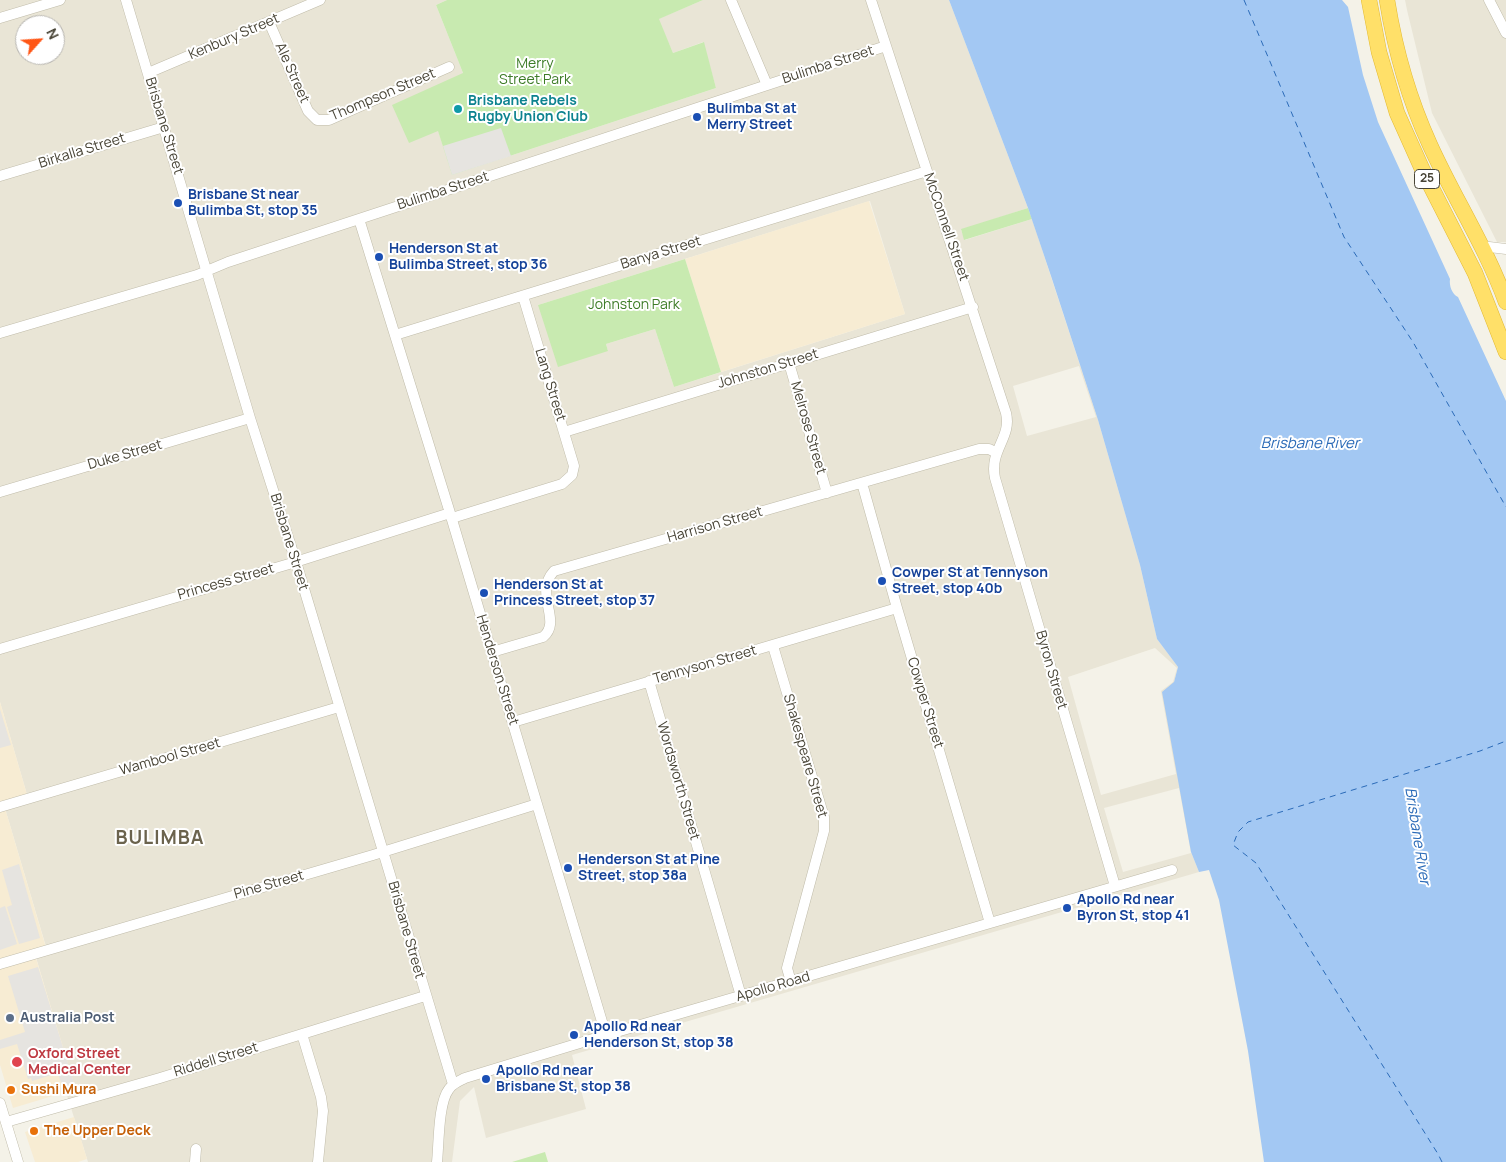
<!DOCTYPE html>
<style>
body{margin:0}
#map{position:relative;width:1506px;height:1162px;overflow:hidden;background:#f4f2e8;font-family:Manrope,sans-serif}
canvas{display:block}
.north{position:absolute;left:15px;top:15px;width:50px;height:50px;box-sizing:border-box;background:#fff;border:1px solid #b6b4af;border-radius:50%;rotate:64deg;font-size:14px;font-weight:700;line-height:20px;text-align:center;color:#484436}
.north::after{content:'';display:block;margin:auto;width:18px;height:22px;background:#ff5615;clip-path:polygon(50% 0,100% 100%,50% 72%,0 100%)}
</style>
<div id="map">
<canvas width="1506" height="1162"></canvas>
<div class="north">N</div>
</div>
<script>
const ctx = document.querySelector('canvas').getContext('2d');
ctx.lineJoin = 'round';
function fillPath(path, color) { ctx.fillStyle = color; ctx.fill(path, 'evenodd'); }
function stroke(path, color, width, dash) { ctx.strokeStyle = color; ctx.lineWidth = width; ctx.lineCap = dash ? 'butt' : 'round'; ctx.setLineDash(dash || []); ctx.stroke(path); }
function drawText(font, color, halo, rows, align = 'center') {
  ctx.font = font + ' Manrope,sans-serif'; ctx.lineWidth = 4; ctx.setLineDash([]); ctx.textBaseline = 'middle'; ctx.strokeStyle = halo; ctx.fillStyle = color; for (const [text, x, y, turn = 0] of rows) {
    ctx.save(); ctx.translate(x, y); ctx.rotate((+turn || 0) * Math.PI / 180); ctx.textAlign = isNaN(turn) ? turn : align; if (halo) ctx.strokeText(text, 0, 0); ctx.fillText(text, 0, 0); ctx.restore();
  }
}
const residential = new Path2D(`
 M 0,0 L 447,0 L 436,5 L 463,73 L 438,130 L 452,175 L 716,88 L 703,42 L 673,53 L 658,19 L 703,0 L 949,0 L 1028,208 L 961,230 L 965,240 L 1032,219 L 1098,420 L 1140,565 L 1157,639 L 1178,667 L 1174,682 L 1191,852 L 1199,872 L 572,1055 L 586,1109 L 486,1138 L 474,1087 L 460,1101 L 452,1162 L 88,1162 L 66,1092 L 75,1089 L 35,954 L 47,950 L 4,805 L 28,798 L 0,702 ZM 25,25 L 55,25 L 55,55 L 25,55 ZM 870,201 L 905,314 L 674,387 L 655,329 L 606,344 L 608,351 L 538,305 ZM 1079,366 L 1096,417 L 1027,436 L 1013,386 ZM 1155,648 L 1177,668 L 1173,682 L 1161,691 L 1176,774 L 1101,795 L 1068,677 ZM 1179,788 L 1191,853 L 1123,872 L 1104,808 Z
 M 1405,0 L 1506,0 L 1506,242 L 1497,242 L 1432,113 L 1407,10 Z`);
const commercial = new Path2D(`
 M 869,201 L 905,314 L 721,372 L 685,259 Z
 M 0,702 L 28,798 L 4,805 L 47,951 L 35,955 L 76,1089 L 13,1108 L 0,1065 Z
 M 74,1117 L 87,1159 L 78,1162 L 35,1162 L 25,1132 Z`);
const green = new Path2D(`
 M 447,0 L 703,0 L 659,19 L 673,53 L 704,42 L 716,88 L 452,175 L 438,131 L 409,143 L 392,105 L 463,73 L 436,5 Z
 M 1028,208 L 1032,219 L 964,240 L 961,229 Z
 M 685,259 L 721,372 L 674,387 L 655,329 L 606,344 L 608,351 L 558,367 L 538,305 Z
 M 545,1152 L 548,1162 L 512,1162 Z`);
const parking = new Path2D(`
 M 501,128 L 511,156 L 452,175 L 443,146 Z
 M 0,709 L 11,745 L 0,748 Z
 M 19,864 L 40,938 L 19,944 L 7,907 L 12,905 L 2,870 Z
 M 5,906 L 17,944 L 0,950 L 0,908 Z
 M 38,967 L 76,1089 L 64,1093 L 58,1073 L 32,1081 L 31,1078 L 28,1079 L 17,1044 L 0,1049 L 0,1040 L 25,1032 L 8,976 Z`);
const water = new Path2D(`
 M 949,0 L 1342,0 L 1348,7 L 1363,75 L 1378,122 L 1450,279 C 1449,286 1452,294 1458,297 L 1506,401 L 1506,1162 L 1264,1162 L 1248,1051 L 1219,900 L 1209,870 L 1199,872 L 1191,852 L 1162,692 L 1174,682 L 1178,667 L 1157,639 L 1140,565 L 1098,420 L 1051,276 L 1028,208 Z`);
const ferry = new Path2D(`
 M 1244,0 L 1344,237 L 1413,342 L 1506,507
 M 1442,1162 L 1438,1154 L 1256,863 L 1233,845 L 1238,832 L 1248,822 L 1480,751 L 1506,741`);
const minor = new Path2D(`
 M 126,0 L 250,418 L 296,562 L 453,1084
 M 731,0 L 767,85
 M 871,0 L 1006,413 C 1012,438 989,450 995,478 L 1115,886
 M 1489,0 L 1506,33
 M 0,18 L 60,0
 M 269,22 L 308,111 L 317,120 L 329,120 L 449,67
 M 148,73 L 320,0
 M 0,176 L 164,127
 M 359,219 L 450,513 L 606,1035
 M 1481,246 L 1506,249
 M 0,333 L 197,275 L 228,262 L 886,46
 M 395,335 L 927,171
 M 789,363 L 827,493
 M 564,432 L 973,307
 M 862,483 L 897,608 L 990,923
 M 0,492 L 250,418
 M 452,518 L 562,484 L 572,475 L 574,466 L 523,296
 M 773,646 L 824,817 L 824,831 L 787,968 L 791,982
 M 0,649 L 289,564 L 450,513
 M 492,652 L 543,637 C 563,621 533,594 554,571 L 979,449 L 989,449 L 997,453
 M 649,681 L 741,996
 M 513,722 L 897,608
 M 0,807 L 339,707
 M 0,964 L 373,855 L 537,804
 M 302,1034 L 321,1097 L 323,1111 L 318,1162
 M 0,1103 L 18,1162
 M 6,1122 L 160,1078 L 425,996
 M 195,1162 L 196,1149
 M 437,1162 C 439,1144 438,1103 449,1089 C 453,1083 459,1081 465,1078 L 606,1035 L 1172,870`);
const highway = new Path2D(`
 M 1369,0 L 1379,52 L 1397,113 L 1423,171 L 1475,273 L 1506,352
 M 1387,0 C 1395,50 1409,99 1430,145 C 1454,198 1486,247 1506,302`);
const markers = [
 [458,109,5,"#0f9aa8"],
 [697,117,5,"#1a4fb4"],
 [178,203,5,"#1a4fb4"],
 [379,257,5,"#1a4fb4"],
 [882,581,5,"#1a4fb4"],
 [484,593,5,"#1a4fb4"],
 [568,868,5,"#1a4fb4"],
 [1067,908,5,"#1a4fb4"],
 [10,1018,5,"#5c6f8a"],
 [574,1035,5,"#1a4fb4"],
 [17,1062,6,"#e0444e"],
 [486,1079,5,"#1a4fb4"],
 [11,1090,5,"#e8710a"],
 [34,1131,5,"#e8710a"]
];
const shields = [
 [1427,179,25]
];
const shieldNames = [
 ["25",1427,179]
];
const streetNames = [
 ["Kenbury Street",234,37,-23],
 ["Bulimba Street",828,65,-18],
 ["Ale Street",292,73,66],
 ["Thompson Street",383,95,-23],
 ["Brisbane Street",164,126,73],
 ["Birkalla Street",82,151,-17],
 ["Bulimba Street",443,191,-18],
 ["McConnell Street",946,227,71],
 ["Banya Street",661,253,-17],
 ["Johnston Street",768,369,-17],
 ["Lang Street",550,385,73],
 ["Melrose Street",808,428,74],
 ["Duke Street",125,455,-16],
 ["Harrison Street",715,525,-16],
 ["Brisbane Street",289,542,73],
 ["Princess Street",226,582,-16],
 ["Tennyson Street",705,665,-16],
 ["Henderson Street",497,670,73],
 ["Byron Street",1051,670,74],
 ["Cowper Street",925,703,73],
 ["Shakespeare Street",805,756,74],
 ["Wambool Street",170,757,-16],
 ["Wordsworth Street",678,781,74],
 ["Pine Street",269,885,-16],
 ["Brisbane Street",406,930,74],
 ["Apollo Road",773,987,-16],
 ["Riddell Street",216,1060,-17]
];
const parkNames = [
 ["Merry",535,64],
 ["Street Park",535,80],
 ["Johnston Park",634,305]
];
const cultureNames = [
 ["Brisbane Rebels",468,101],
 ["Rugby Union Club",468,117]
];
const transitNames = [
 ["Bulimba St at",707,109],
 ["Merry Street",707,125],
 ["Brisbane St near",188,195],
 ["Bulimba St, stop 35",188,211],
 ["Henderson St at",389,249],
 ["Bulimba Street, stop 36",389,265],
 ["Cowper St at Tennyson",892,573],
 ["Street, stop 40b",892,589],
 ["Henderson St at",494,585],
 ["Princess Street, stop 37",494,601],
 ["Henderson St at Pine",578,860],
 ["Street, stop 38a",578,876],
 ["Apollo Rd near",1077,900],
 ["Byron St, stop 41",1077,916],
 ["Apollo Rd near",584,1027],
 ["Henderson St, stop 38",584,1043],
 ["Apollo Rd near",496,1071],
 ["Brisbane St, stop 38",496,1087]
];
const serviceNames = [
 ["Australia Post",20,1018]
];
const healthNames = [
 ["Oxford Street",28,1054],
 ["Medical Center",28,1070]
];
const foodNames = [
 ["Sushi Mura",21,1090],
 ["The Upper Deck",44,1131]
];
const waterNames = [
 ["Brisbane River",1310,444],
 ["Brisbane River",1417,836,81]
];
const districtNames = [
 ["BULIMBA",160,839]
];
fillPath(residential, '#e9e5d6');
fillPath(commercial, '#f7ecd3');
fillPath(green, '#c8eab0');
fillPath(parking, '#e6e4e0');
fillPath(water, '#a3c8f3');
stroke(ferry, '#2b6bb8', 1, [6, 5]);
stroke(minor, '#c0bcaa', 11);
stroke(highway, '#e2b934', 16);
stroke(minor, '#fff', 10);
stroke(highway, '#ffe069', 15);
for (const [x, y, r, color] of markers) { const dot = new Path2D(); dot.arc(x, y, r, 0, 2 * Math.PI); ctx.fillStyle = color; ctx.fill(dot); stroke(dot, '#fff', 2); }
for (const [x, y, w] of shields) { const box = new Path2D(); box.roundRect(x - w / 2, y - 9.5, w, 19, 4); ctx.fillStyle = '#fff'; ctx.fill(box); stroke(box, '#484436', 1); }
drawText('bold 12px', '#484436', null, shieldNames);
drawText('14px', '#484436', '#fff', streetNames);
drawText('14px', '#3d7c27', '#fff', parkNames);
drawText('bold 14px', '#0d838f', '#fff', cultureNames, 'left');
drawText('bold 14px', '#164399', '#fff', transitNames, 'left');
drawText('bold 14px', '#4e5e75', '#fff', serviceNames, 'left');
drawText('bold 14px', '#be3a42', '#fff', healthNames, 'left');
drawText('bold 14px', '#c56008', '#fff', foodNames, 'left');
drawText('italic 15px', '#2b6bb8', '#fff', waterNames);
ctx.letterSpacing = '1px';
drawText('bold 19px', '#6b634d', '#fff', districtNames);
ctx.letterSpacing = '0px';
</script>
